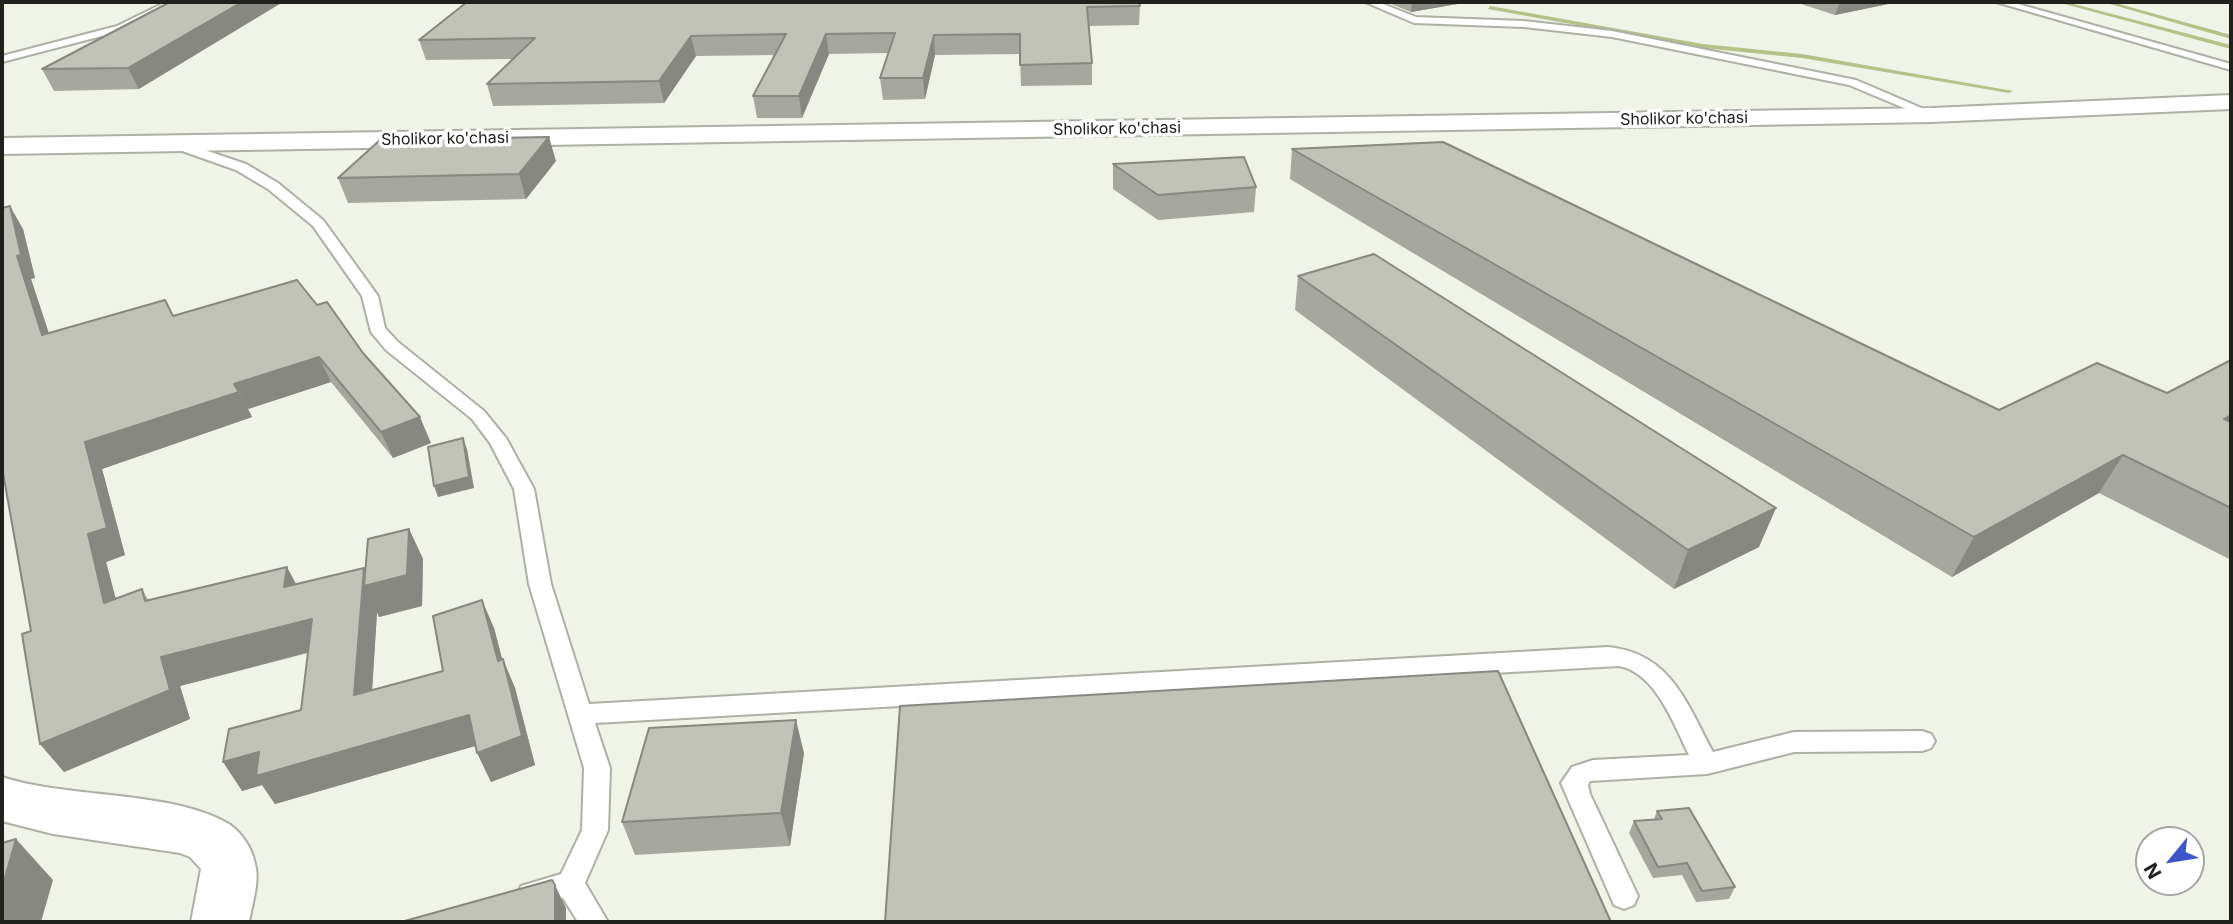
<!DOCTYPE html>
<style>
body{margin:0}
#map{position:relative;width:2233px;height:924px;overflow:hidden;background:#f0f3e8;font-family:Inter,sans-serif}
canvas{display:block}
.frame{position:absolute;inset:0;border:4px solid #20211d;pointer-events:none}
.north{position:absolute;left:2135px;top:826px;width:70px;height:70px;box-sizing:border-box;background:#fff;border:2px solid #a6a6a5;border-radius:50%;rotate:240deg;font-size:19px;font-weight:700;line-height:28px;text-align:center;color:#20211d}
.north::after{content:'';display:block;margin:auto;width:24px;height:32px;background:#3d57c9;clip-path:polygon(50% 0,100% 100%,50% 72%,0 100%)}
</style>
<div id="map">
<canvas width="2233" height="924"></canvas>
<div class="frame"></div>
<div class="north">N</div>
</div>
<script>
const ctx = document.querySelector('canvas').getContext('2d');
ctx.lineJoin = 'round';
function fillPath(path, color) { ctx.fillStyle = color; ctx.fill(path, 'evenodd'); }
function stroke(path, color, width, dash) { ctx.strokeStyle = color; ctx.lineWidth = width; ctx.lineCap = dash ? 'butt' : 'round'; ctx.setLineDash(dash || []); ctx.stroke(path); }
function drawText(font, color, halo, rows, align = 'center') {
  ctx.font = font + ' Inter,sans-serif'; ctx.lineWidth = 7; ctx.setLineDash([]); ctx.textBaseline = 'middle'; ctx.strokeStyle = halo; ctx.fillStyle = color; for (const [text, x, y, turn = 0] of rows) {
    ctx.save(); ctx.translate(x, y); ctx.rotate((+turn || 0) * Math.PI / 180); ctx.textAlign = isNaN(turn) ? turn : align; if (halo) ctx.strokeText(text, 0, 0); ctx.fillText(text, 0, 0); ctx.restore();
  }
}
const stream = new Path2D(`
 M 2057,2 L 2066,2 L 2231,45 L 2231,49 Z
 M 2103,2 L 2112,2 L 2231,35 L 2231,39 Z
 M 1490,6 L 1703,44 L 1802,54 L 2013,91 L 2009,93 L 1802,58 L 1703,48 L 1488,9 Z`);
const service = new Path2D(`
 M 166,2 L 178,2 L 125,30 L 2,62 L 2,56 L 117,26 Z
 M 1365,2 L 1378,2 L 1416,17 L 1524,21 L 1612,31 L 1856,80 L 1938,115 L 1928,118 L 1849,85 L 1612,37 L 1524,27 L 1414,23 Z
 M 1996,2 L 2011,2 L 2231,64 L 2231,70 Z
 M 172,139 L 246,164 L 278,183 L 323,220 L 378,296 L 385,328 L 398,342 L 484,411 L 506,438 L 534,489 L 551,584 L 589,704 L 1608,647 C 1671,653 1687,704 1713,752 L 1794,732 L 1922,731 L 1931,734 L 1935,741 L 1931,748 L 1922,751 L 1794,752 L 1707,774 L 1590,781 L 1588,785 L 1590,794 L 1638,896 L 1634,905 L 1624,909 L 1614,905 L 1561,783 L 1572,767 L 1593,760 L 1689,755 C 1674,725 1656,673 1619,666 L 595,723 L 610,768 L 608,830 L 585,883 L 608,922 L 578,922 L 563,898 L 531,908 L 521,904 L 517,895 L 521,886 L 561,874 L 582,830 L 584,768 L 529,584 L 514,489 L 490,443 L 472,419 L 386,350 L 371,332 L 362,296 L 313,226 L 268,189 L 236,170 L 168,146 L 168,140 Z`);
const minor = new Path2D(`
 M 2,777 C 69,799 171,790 229,824 C 242,833 252,848 255,864 C 260,882 252,904 249,922 L 191,922 L 201,869 L 190,857 L 180,853 L 53,834 L 2,821 Z`);
const tertiary = new Path2D(`
 M 2231,95 L 2231,109 L 1932,122 L 2,154 L 2,138 L 1932,108 Z`);
const wall = new Path2D(`
 M 170,2 L 139,89 L 54,91 L 42,69 Z
 M 467,2 L 1140,6 L 1139,25 L 1089,26 L 1092,63 L 1092,85 L 1021,86 L 1020,54 L 935,55 L 925,99 L 883,100 L 880,78 L 888,53 L 829,54 L 802,118 L 757,118 L 753,96 L 775,55 L 696,56 L 664,103 L 493,106 L 487,84 L 513,59 L 426,60 L 419,40 Z
 M 1386,2 L 1469,2 L 1411,12 Z
 M 1795,2 L 1898,2 L 1835,15 Z
 M 1292,149 L 1999,410 L 2167,393 L 2231,360 L 2231,560 L 2099,493 L 1952,577 L 1290,179 Z
 M 556,161 L 526,199 L 348,203 L 338,178 Z
 M 1113,164 L 1256,187 L 1254,212 L 1158,220 L 1113,189 Z
 M 23,229 L 35,278 L 31,279 L 49,333 L 174,315 L 317,305 L 363,353 L 431,443 L 393,458 L 331,382 L 248,409 L 252,417 L 102,469 L 125,555 L 106,562 L 116,599 L 142,589 L 148,600 L 296,585 L 364,568 L 365,570 L 409,529 L 423,559 L 422,606 L 379,617 L 377,612 L 372,690 L 443,671 L 494,628 L 502,659 L 515,688 L 535,765 L 491,782 L 475,746 L 275,804 L 262,785 L 242,791 L 301,710 L 308,653 L 180,686 L 190,719 L 64,772 L 40,744 L 31,631 Z
 M 1298,276 L 1759,547 L 1674,589 L 1295,310 Z
 M 804,753 L 790,846 L 635,855 L 622,822 Z
 M 1657,811 L 1735,887 L 1729,899 L 1696,902 L 1682,875 L 1653,878 L 1629,833 L 1634,821 L 1654,819 Z`);
const shadedWall = new Path2D(`
 M 242,2 L 283,2 L 139,89 L 128,68 Z
 M 1412,2 L 1469,2 L 1411,12 Z
 M 1840,2 L 1898,2 L 1835,15 Z
 M 826,34 L 829,54 L 802,118 L 799,96 Z
 M 934,35 L 935,55 L 925,99 L 923,78 Z
 M 691,36 L 696,56 L 664,103 L 659,81 Z
 M 549,137 L 556,161 L 526,199 L 519,174 Z
 M 10,206 L 23,229 L 35,278 L 31,279 L 57,359 L 42,335 L 17,256 Z
 M 319,357 L 331,382 L 248,409 L 234,384 Z
 M 239,392 L 252,417 L 102,469 L 125,555 L 106,562 L 124,631 L 104,603 L 88,534 L 85,442 Z
 M 2231,415 L 2231,438 L 2224,419 Z
 M 420,417 L 431,443 L 393,458 L 381,432 Z
 M 463,438 L 467,449 L 474,488 L 438,497 L 434,486 Z
 M 2123,455 L 2099,493 L 1952,577 L 1974,537 Z
 M 1776,508 L 1759,547 L 1674,589 L 1688,550 Z
 M 409,529 L 423,559 L 422,606 L 379,617 L 377,612 L 370,724 L 354,695 L 364,568 L 372,584 Z
 M 287,567 L 302,595 L 284,587 Z
 M 482,600 L 494,628 L 510,689 L 498,661 Z
 M 312,619 L 328,647 L 180,686 L 190,719 L 64,772 L 40,744 L 161,657 Z
 M 503,659 L 515,688 L 535,765 L 491,782 L 477,753 Z
 M 469,715 L 482,744 L 275,804 L 262,785 L 242,791 L 223,762 L 259,752 Z
 M 796,720 L 804,753 L 790,846 L 781,813 Z
 M 16,839 L 53,880 L 41,922 L 2,922 L 2,888 Z
 M 555,885 L 566,908 L 566,922 L 555,922 Z`);
const building = new Path2D(`
 M 170,2 L 242,2 L 128,68 L 42,69 Z
 M 467,2 L 1139,2 L 1140,6 L 1087,7 L 1092,63 L 1020,65 L 1020,34 L 934,35 L 923,78 L 880,78 L 895,33 L 826,34 L 799,96 L 753,96 L 786,34 L 691,36 L 659,81 L 487,84 L 535,38 L 419,40 Z
 M 549,137 L 519,174 L 338,178 L 380,140 Z
 M 1443,142 L 1999,410 L 2097,363 L 2167,393 L 2231,360 L 2231,415 L 2224,419 L 2231,422 L 2231,508 L 2123,455 L 1974,537 L 1292,149 Z
 M 1244,157 L 1256,187 L 1158,195 L 1113,164 Z
 M 10,206 L 21,255 L 17,256 L 42,335 L 165,300 L 173,316 L 297,280 L 317,305 L 327,302 L 363,353 L 420,417 L 381,432 L 319,357 L 234,384 L 239,392 L 85,442 L 107,528 L 88,534 L 104,603 L 142,589 L 145,601 L 287,567 L 284,587 L 364,568 L 354,695 L 443,671 L 433,616 L 482,600 L 498,661 L 503,659 L 522,736 L 477,753 L 469,715 L 256,776 L 259,752 L 223,762 L 229,729 L 301,710 L 312,619 L 161,657 L 170,690 L 40,744 L 22,634 L 31,631 L 2,467 L 2,208 Z
 M 1374,254 L 1776,508 L 1688,550 L 1298,276 Z
 M 463,438 L 469,477 L 434,486 L 428,447 Z
 M 409,529 L 407,575 L 364,586 L 368,539 Z
 M 1498,671 L 1611,922 L 885,922 L 900,706 Z
 M 796,720 L 781,813 L 622,822 L 649,728 Z
 M 1689,808 L 1735,887 L 1702,891 L 1687,863 L 1658,867 L 1634,821 L 1662,819 L 1657,811 Z
 M 16,839 L 2,888 L 2,843 Z
 M 552,880 L 555,885 L 555,922 L 401,922 Z`);
const farStreetnames = [
 ["Sholikor ko'chasi",1684,119,-1],
 ["Sholikor ko'chasi",1117,129,-1],
 ["Sholikor ko'chasi",445,139,-1]
];
fillPath(stream, '#b4c288');
stroke(service, '#adb0a5', 4);
stroke(minor, '#adb0a5', 4);
stroke(tertiary, '#adb0a5', 4);
fillPath(service, '#fff');
fillPath(minor, '#fff');
fillPath(tertiary, '#fff');
fillPath(wall, '#a6a89f');
fillPath(shadedWall, '#878882');
fillPath(building, '#c1c3b9');
stroke(building, '#878882', 2);
drawText('16px', '#20211d', '#fff', farStreetnames);
</script>
